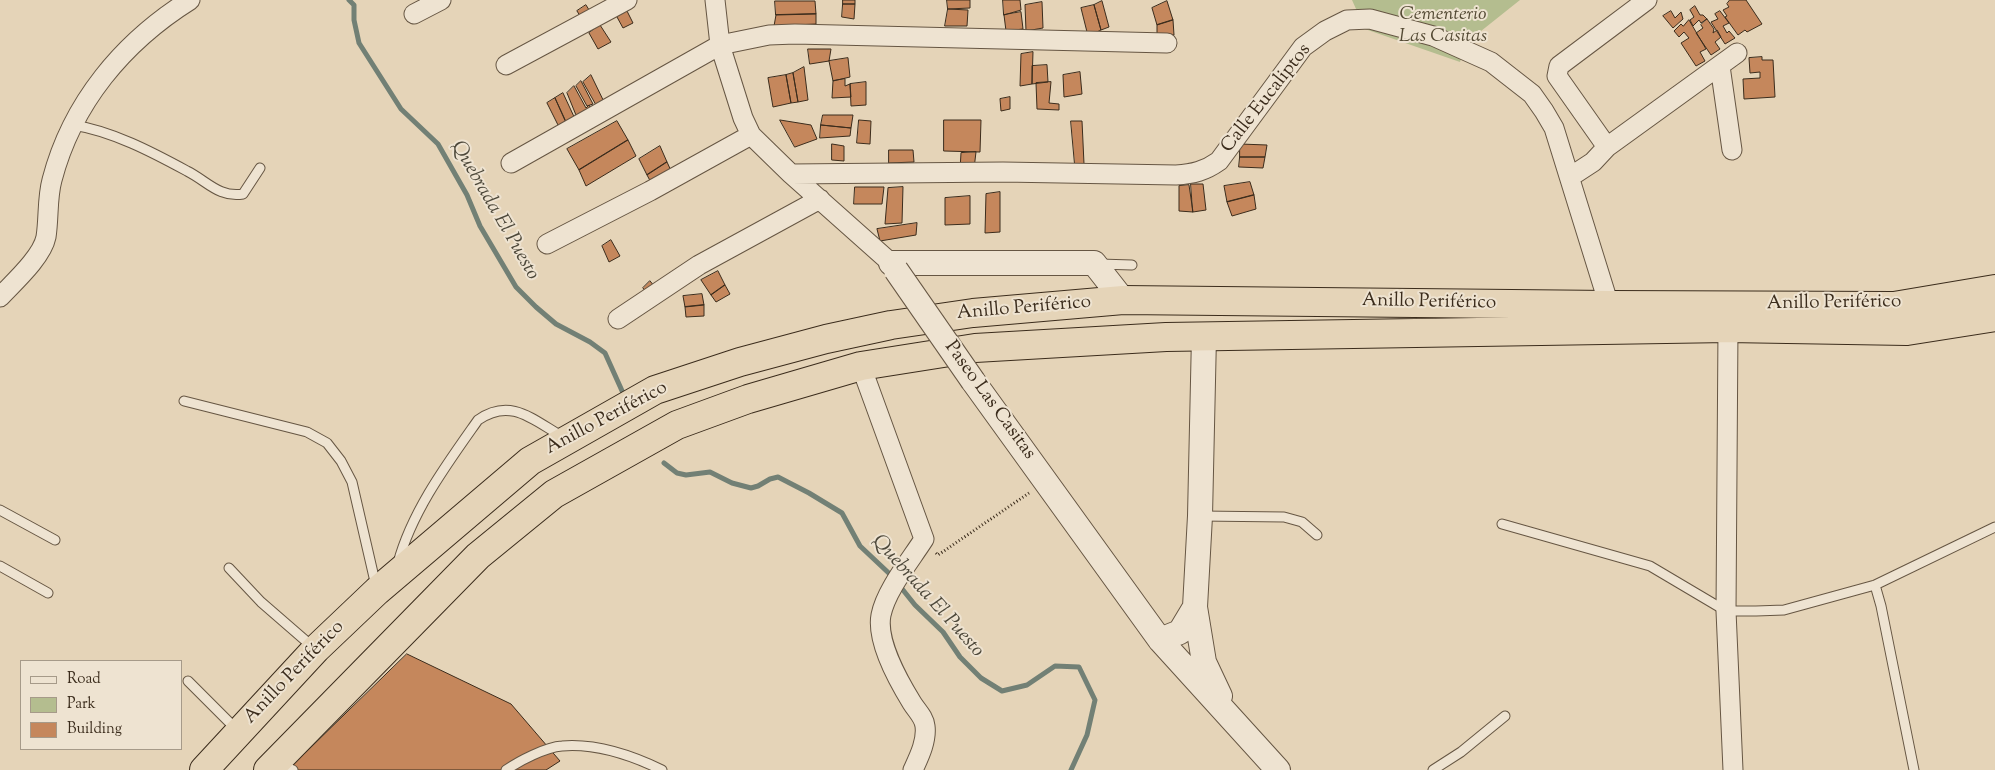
<!DOCTYPE html>
<meta charset="utf-8">
<style>
body{margin:0}
#map{position:relative;width:1995px;height:770px;overflow:hidden;background:#e5d4b8;font-family:"Sorts Mill Goudy",serif}
canvas{display:block}
.legend{position:absolute;left:20px;top:660px;width:162px;height:90px;box-sizing:border-box;background:#eee3d1;border:1px solid #a69a89;margin:0;padding:6px 9px;list-style:none;font-size:15px;color:#3b2c1c}
.legend li{display:flex;align-items:center;gap:10px;height:25px}
.legend b{width:25px;border:1px solid #a69a89}
</style>
<div id="map">
<canvas width="1995" height="770"></canvas>
<ul class="legend">
<li><b style="height:6px;background:#eee3d1"></b>Road</li>
<li><b style="height:14px;background:#b4bd8f"></b>Park</li>
<li><b style="height:14px;background:#c5875c"></b>Building</li>
</ul>
</div>
<script>
const ctx = document.querySelector('canvas').getContext('2d');
ctx.lineJoin = 'round';
function fillPath(path, color) { ctx.fillStyle = color; ctx.fill(path, 'evenodd'); }
function stroke(path, color, width, dash) { ctx.strokeStyle = color; ctx.lineWidth = width; ctx.lineCap = dash ? 'butt' : 'round'; ctx.setLineDash(dash || []); ctx.stroke(path); }
function drawText(font, color, halo, rows, align = 'center') {
  ctx.font = font + ' "Sorts Mill Goudy",serif'; ctx.lineWidth = 4; ctx.setLineDash([]); ctx.textBaseline = 'middle'; ctx.strokeStyle = halo; ctx.fillStyle = color; for (const [text, x, y, turn = 0] of rows) {
    ctx.save(); ctx.translate(x, y); ctx.rotate((+turn || 0) * Math.PI / 180); ctx.textAlign = isNaN(turn) ? turn : align; if (halo) ctx.strokeText(text, 0, 0); ctx.fillText(text, 0, 0); ctx.restore();
  }
}
const green = new Path2D(`
 M 1352,0 L 1520,0 L 1466,43 L 1460,62 L 1365,29 Z`);
const stream = new Path2D(`
 M 349,0 L 354,5 L 354,20 L 359,43 L 401,109 L 438,144 L 467,195 L 480,226 L 516,287 L 536,307 L 556,324 L 590,342 L 605,353 L 623,393
 M 664,463 L 677,473 L 686,475 L 710,472 L 732,483 L 751,488 L 758,486 L 770,479 L 778,477 L 809,493 L 842,513 L 860,546 L 894,578
 M 899,585 L 915,605 L 943,632 L 960,657 L 981,678 L 1002,691 L 1027,685 L 1055,666 L 1079,667 L 1095,700 L 1087,735 L 1071,770`);
const building = new Path2D(`
 M 843,0 L 855,0 L 855,4 L 843,4 Z
 M 947,0 L 970,0 L 970,8 L 948,9 Z
 M 1003,0 L 1020,0 L 1021,10 L 1004,15 Z
 M 1730,0 L 1746,0 L 1762,24 L 1747,32 L 1745,30 L 1738,35 L 1725,17 L 1727,16 L 1723,10 L 1729,7 L 1727,4 Z
 M 775,1 L 815,1 L 816,14 L 776,15 Z
 M 1102,1 L 1109,27 L 1101,30 L 1094,5 Z
 M 1167,1 L 1173,20 L 1157,25 L 1152,8 Z
 M 1042,2 L 1043,28 L 1026,31 L 1025,5 Z
 M 843,4 L 855,4 L 854,19 L 842,17 Z
 M 586,5 L 591,13 L 582,19 L 577,11 Z
 M 1094,5 L 1101,30 L 1088,36 L 1081,8 Z
 M 1695,6 L 1700,15 L 1703,15 L 1707,19 L 1701,23 L 1699,20 L 1693,26 L 1690,20 L 1694,17 L 1690,10 Z
 M 948,9 L 968,10 L 967,26 L 945,26 Z
 M 627,11 L 633,23 L 623,28 L 617,17 Z
 M 1671,11 L 1675,18 L 1681,12 L 1683,19 L 1673,28 L 1663,16 Z
 M 1720,11 L 1729,23 L 1723,26 L 1727,33 L 1729,31 L 1735,38 L 1725,44 L 1711,22 L 1718,19 L 1715,14 Z
 M 1021,12 L 1023,29 L 1006,31 L 1004,15 Z
 M 816,14 L 816,24 L 774,26 L 776,15 Z
 M 1707,19 L 1714,29 L 1713,33 L 1717,30 L 1721,37 L 1715,42 L 1720,49 L 1711,55 L 1696,33 L 1703,28 L 1701,25 Z
 M 1173,20 L 1174,35 L 1157,36 L 1157,25 Z
 M 1689,20 L 1706,49 L 1700,52 L 1705,61 L 1696,66 L 1681,43 L 1689,38 L 1684,32 L 1679,37 L 1674,31 L 1681,24 L 1683,26 Z
 M 600,25 L 611,42 L 598,49 L 589,33 Z
 M 808,49 L 831,49 L 829,61 L 810,64 Z
 M 1033,52 L 1032,84 L 1020,86 L 1021,54 Z
 M 1762,57 L 1762,60 L 1773,60 L 1775,97 L 1744,99 L 1743,79 L 1760,78 L 1760,72 L 1750,73 L 1749,58 Z
 M 848,58 L 850,77 L 833,81 L 829,61 Z
 M 1047,65 L 1048,82 L 1032,84 L 1032,66 Z
 M 804,67 L 808,100 L 798,102 L 793,73 Z
 M 1080,72 L 1082,94 L 1064,97 L 1063,75 Z
 M 793,73 L 798,102 L 791,103 L 786,75 Z
 M 591,75 L 607,108 L 600,112 L 583,82 Z
 M 786,75 L 791,103 L 773,107 L 768,78 Z
 M 845,79 L 845,86 L 850,84 L 851,97 L 832,98 L 833,81 Z
 M 581,81 L 593,104 L 587,106 L 576,86 Z
 M 866,82 L 866,105 L 851,106 L 850,84 Z
 M 1051,82 L 1049,103 L 1059,104 L 1059,110 L 1037,109 L 1036,83 Z
 M 574,86 L 586,108 L 589,105 L 593,114 L 578,120 L 567,93 Z
 M 563,93 L 576,121 L 568,126 L 555,98 Z
 M 1010,97 L 1010,109 L 1001,111 L 1000,99 Z
 M 555,98 L 567,125 L 560,129 L 547,103 Z
 M 823,115 L 853,115 L 851,128 L 821,125 Z
 M 780,120 L 811,125 L 817,139 L 795,147 Z
 M 859,120 L 871,121 L 870,144 L 857,143 Z
 M 944,120 L 981,120 L 980,152 L 944,151 Z
 M 617,121 L 628,140 L 579,170 L 567,149 Z
 M 1071,121 L 1082,121 L 1084,164 L 1075,165 Z
 M 821,125 L 851,128 L 850,136 L 820,138 Z
 M 628,140 L 636,156 L 586,186 L 579,170 Z
 M 832,144 L 844,146 L 844,161 L 832,160 Z
 M 1240,144 L 1267,145 L 1265,157 L 1240,157 Z
 M 660,146 L 667,162 L 647,175 L 639,159 Z
 M 889,150 L 913,150 L 914,162 L 889,163 Z
 M 976,152 L 974,169 L 960,170 L 961,153 Z
 M 1240,157 L 1265,157 L 1263,168 L 1239,167 Z
 M 667,162 L 673,175 L 654,188 L 647,175 Z
 M 1250,182 L 1254,195 L 1227,202 L 1224,186 Z
 M 1191,184 L 1203,184 L 1206,210 L 1193,212 Z
 M 1189,185 L 1193,212 L 1179,211 L 1179,186 Z
 M 855,187 L 884,187 L 882,204 L 854,204 Z
 M 903,187 L 902,223 L 885,224 L 888,188 Z
 M 1000,192 L 1000,232 L 985,233 L 986,194 Z
 M 1254,195 L 1256,209 L 1232,216 L 1227,202 Z
 M 970,196 L 970,224 L 945,225 L 945,198 Z
 M 917,223 L 916,235 L 880,241 L 877,229 Z
 M 611,240 L 620,256 L 609,262 L 602,246 Z
 M 718,271 L 725,285 L 711,295 L 701,280 Z
 M 650,281 L 656,288 L 647,294 L 643,288 Z
 M 725,285 L 730,294 L 716,302 L 711,295 Z
 M 702,294 L 704,305 L 685,307 L 683,296 Z
 M 704,305 L 704,316 L 686,317 L 685,307 Z
 M 407,654 L 511,704 L 560,761 L 546,770 L 288,770 Z`);
const path = new Path2D(`
 M 936,553 L 938,555 L 1029,493`);
const service = new Path2D(`
 M 73,125 C 112,131 152,152 187,171 C 207,181 219,198 243,194 L 260,168
 M 1099,264 L 1132,265
 M 184,401 L 307,432 L 327,443 L 341,461 L 352,482 L 376,586
 M 0,510 L 55,540
 M 1201,516 L 1284,517 L 1302,522 L 1317,535
 M 1502,524 L 1650,566 L 1726,611 L 1756,611 L 1784,610 L 1875,585 L 1995,527
 M 398,563 C 412,511 447,464 478,420 C 511,397 533,420 563,437
 M 0,566 L 48,593
 M 229,568 L 261,602 L 314,648
 M 1875,585 L 1881,606 L 1914,770
 M 188,681 L 238,731
 M 278,764 L 293,770
 M 506,770 C 519,761 546,747 562,746 C 597,743 631,755 662,770
 M 1433,770 L 1461,752 L 1505,716`);
const minor = new Path2D(`
 M 715,0 L 720,45 L 743,118 L 751,135 L 791,174 L 891,263 L 896,270
 M 414,14 L 441,0
 M 506,65 L 627,0
 M 1720,66 L 1732,150
 M 1607,147 L 1557,76 L 1559,66 L 1647,0
 M 511,163 L 720,45 L 769,35 L 795,34 L 1167,43
 M 791,174 L 1003,172 L 1176,175 C 1193,174 1205,171 1219,161 L 1303,47 L 1325,31 L 1347,20 L 1370,19 L 1433,36 L 1491,62 L 1532,94 L 1544,111 L 1554,128 L 1609,305
 M 1570,177 L 1593,162 L 1607,147 L 1737,53
 M 547,244 L 650,191 L 751,135
 M 0,297 C 14,282 42,257 46,237 C 49,218 47,198 52,180 C 72,103 123,42 190,0
 M 618,319 L 699,265 L 820,199
 M 1728,328 L 1726,611 L 1733,770
 M 861,366 L 924,539 C 910,561 886,590 881,615 C 876,641 899,682 912,703 C 917,711 924,717 925,726 C 927,741 919,757 913,770`);
const tertiary = new Path2D(`
 M 891,263 L 1094,263 L 1123,300
 M 1204,336 L 1200,516 L 1195,607 L 1204,662 L 1220,696
 M 973,381 L 1160,640 L 1278,770
 M 1160,640 L 1180,632 L 1195,607`);
const trunk = new Path2D(`
 M 204,770 L 316,649 L 377,591 L 530,461 L 655,390 L 740,362 L 826,339 L 891,325 L 973,313 L 1123,300 L 1609,305 L 1894,306 L 1995,289
 M 268,770 L 478,556 L 554,494 L 677,425 L 748,399 L 861,366 L 975,348 L 1166,337 L 1728,328 L 1907,331 L 1995,317`);
const tertiaryBridge = new Path2D(`
 M 896,270 L 973,381`);
const parkNames = [
 ["Cementerio",1443,16],
 ["Las Casitas",1443,38]
];
const streetNames = [
 ["Calle Eucaliptos",1267,99,-52],
 ["Anillo Periférico",1429,303,1],
 ["Anillo Periférico",1834,304,-1],
 ["Anillo Periférico",1024,309,-5],
 ["Paseo Las Casitas",989,401,54],
 ["Anillo Periférico",607,419,-28],
 ["Anillo Periférico",295,673,-46]
];
const waterNames = [
 ["Quebrada El Puesto",494,211,60],
 ["Quebrada El Puesto",927,597,48]
];
fillPath(green, '#b4bd8f');
stroke(stream, '#728075', 5);
fillPath(building, '#c5875c');
stroke(building, '#3b2c1c', 1);
stroke(service, '#665643', 11);
stroke(minor, '#665643', 21);
stroke(tertiary, '#665643', 26);
stroke(trunk, '#3b2c1c', 30);
stroke(path, '#3b2c1c', 3, [1, 2.5]);
stroke(service, '#eee3d1', 9);
stroke(minor, '#eee3d1', 19);
stroke(tertiary, '#eee3d1', 24);
stroke(trunk, '#e5d4b8', 28);
stroke(tertiaryBridge, '#665643', 26, []);
stroke(tertiaryBridge, '#eee3d1', 24);
drawText('italic 19px', '#534933', '#eee3d1', parkNames);
drawText('19px', '#3b2c1c', '#eee3d1', streetNames);
drawText('italic 20px', '#4d483a', '#eee3d1', waterNames);
</script>
